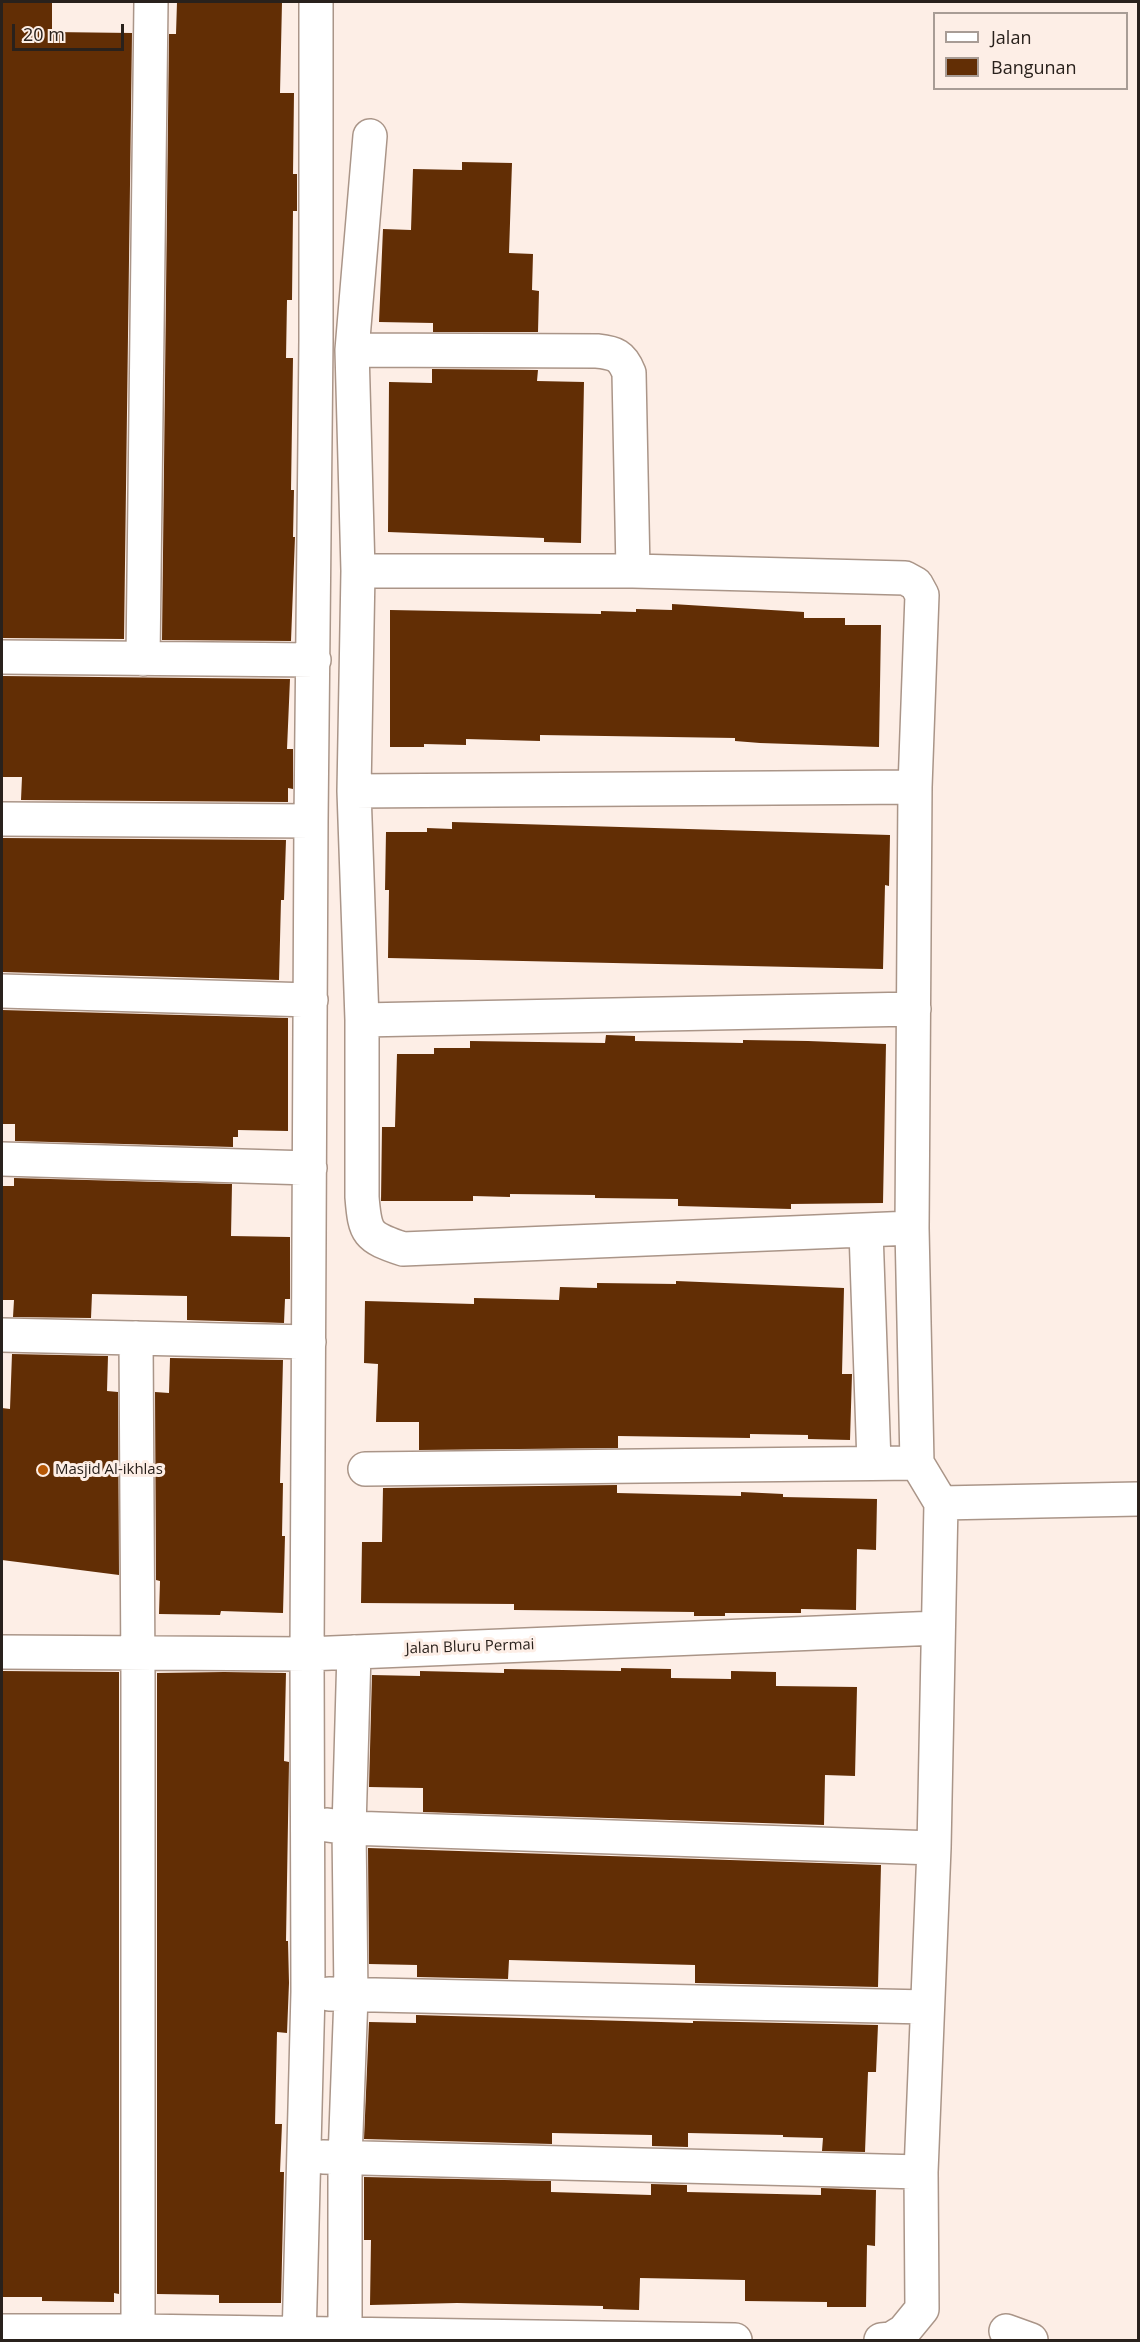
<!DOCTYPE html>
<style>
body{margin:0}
#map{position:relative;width:1140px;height:2342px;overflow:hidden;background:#fdeee6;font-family:"Open Sans",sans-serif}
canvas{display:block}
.frame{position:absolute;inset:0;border:3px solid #29211c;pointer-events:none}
.legend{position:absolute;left:933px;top:12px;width:195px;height:78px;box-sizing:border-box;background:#fdeee6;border:2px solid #a89c95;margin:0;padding:8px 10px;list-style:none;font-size:18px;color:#29211c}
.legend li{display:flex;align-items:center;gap:12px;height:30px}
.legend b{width:30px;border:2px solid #a89c95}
.scale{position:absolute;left:12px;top:24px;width:112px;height:27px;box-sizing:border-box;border:3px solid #29211c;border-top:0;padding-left:8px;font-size:18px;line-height:21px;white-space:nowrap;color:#29211c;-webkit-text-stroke:4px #fdeee6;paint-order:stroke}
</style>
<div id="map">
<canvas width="1140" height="2342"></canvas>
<div class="frame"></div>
<ul class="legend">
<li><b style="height:8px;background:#fff"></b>Jalan</li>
<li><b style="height:16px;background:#622e05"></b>Bangunan</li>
</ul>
<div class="scale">20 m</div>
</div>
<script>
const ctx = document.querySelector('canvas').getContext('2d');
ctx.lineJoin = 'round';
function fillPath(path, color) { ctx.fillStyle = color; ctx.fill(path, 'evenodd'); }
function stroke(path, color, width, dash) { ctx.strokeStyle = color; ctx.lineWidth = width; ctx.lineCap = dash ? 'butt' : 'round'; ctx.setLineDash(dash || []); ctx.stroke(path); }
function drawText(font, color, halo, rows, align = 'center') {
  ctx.font = font + ' "Open Sans",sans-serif'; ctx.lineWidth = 6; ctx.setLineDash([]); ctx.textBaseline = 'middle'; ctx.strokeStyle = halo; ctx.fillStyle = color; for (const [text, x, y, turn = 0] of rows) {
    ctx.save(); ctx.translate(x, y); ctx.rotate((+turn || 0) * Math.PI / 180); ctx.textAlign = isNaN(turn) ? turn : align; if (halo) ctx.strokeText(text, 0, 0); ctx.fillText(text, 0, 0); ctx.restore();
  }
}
const building = new Path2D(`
 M 2,2 L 52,2 L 52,32 L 132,33 L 124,639 L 2,638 Z
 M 177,2 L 282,2 L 280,93 L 294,93 L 293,174 L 297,174 L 297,211 L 293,211 L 292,300 L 287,300 L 286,358 L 293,358 L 291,490 L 294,490 L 293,537 L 295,537 L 291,641 L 162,640 L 169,34 L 176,34 Z
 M 462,162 L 512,163 L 509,253 L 533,254 L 532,290 L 539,291 L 538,332 L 433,332 L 433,323 L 379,322 L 383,229 L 411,230 L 413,169 L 462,170 Z
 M 432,369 L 538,370 L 537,381 L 584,382 L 581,543 L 544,542 L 544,538 L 388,532 L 389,382 L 432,383 Z
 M 672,604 L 804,612 L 804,618 L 845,618 L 845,625 L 881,625 L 879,747 L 760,743 L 735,741 L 735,738 L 540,735 L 540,741 L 466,739 L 466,745 L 424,744 L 424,747 L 390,747 L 390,610 L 601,614 L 601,611 L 636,612 L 636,609 L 672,610 Z
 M 2,676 L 290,679 L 287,749 L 293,749 L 293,789 L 288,788 L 288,802 L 21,800 L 22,777 L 2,777 Z
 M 452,822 L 890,835 L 889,886 L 885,885 L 883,969 L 388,958 L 389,890 L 385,890 L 386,832 L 427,832 L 427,828 L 452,829 Z
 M 2,838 L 286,840 L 284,900 L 281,900 L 279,980 L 2,972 Z
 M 2,1010 L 288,1018 L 288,1131 L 238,1130 L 238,1137 L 233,1137 L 233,1147 L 15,1141 L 15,1124 L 2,1124 Z
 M 606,1035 L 635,1036 L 635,1041 L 743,1043 L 743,1040 L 808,1041 L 886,1044 L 883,1203 L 791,1204 L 791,1209 L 678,1206 L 678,1199 L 595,1198 L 595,1195 L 510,1194 L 510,1197 L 473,1196 L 473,1201 L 381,1201 L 382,1127 L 395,1127 L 397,1054 L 434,1054 L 434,1048 L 470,1048 L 470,1041 L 605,1043 Z
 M 14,1178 L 232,1184 L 231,1236 L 290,1237 L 290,1299 L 285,1299 L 284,1323 L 187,1320 L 187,1296 L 92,1294 L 91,1318 L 13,1317 L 14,1300 L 2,1300 L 2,1186 L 14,1186 Z
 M 676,1281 L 844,1288 L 842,1374 L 852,1374 L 850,1440 L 808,1439 L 808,1435 L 750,1434 L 750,1438 L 618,1436 L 618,1448 L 419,1450 L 419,1422 L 376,1422 L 378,1364 L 364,1363 L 365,1301 L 474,1304 L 474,1298 L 559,1300 L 560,1287 L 597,1288 L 597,1283 L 676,1284 Z
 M 12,1354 L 108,1356 L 107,1391 L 118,1392 L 119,1575 L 2,1560 L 2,1408 L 10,1409 Z
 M 170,1358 L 283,1360 L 280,1483 L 283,1483 L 282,1536 L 285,1536 L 283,1613 L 221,1611 L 220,1615 L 159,1614 L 160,1581 L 156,1580 L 155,1392 L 169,1393 Z
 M 617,1485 L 617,1493 L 741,1496 L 741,1492 L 783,1494 L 783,1497 L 877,1499 L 876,1550 L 857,1549 L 856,1610 L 801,1609 L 801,1613 L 725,1613 L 725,1616 L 694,1616 L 694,1612 L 514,1610 L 514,1604 L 361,1603 L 362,1542 L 382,1542 L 383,1488 Z
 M 621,1668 L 671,1669 L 671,1678 L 731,1679 L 731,1671 L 776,1672 L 776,1686 L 857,1687 L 855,1776 L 825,1775 L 824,1825 L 423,1812 L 423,1788 L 369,1787 L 372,1675 L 420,1676 L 420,1671 L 504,1673 L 504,1669 L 621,1671 Z
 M 2,1671 L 119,1672 L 119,2294 L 114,2293 L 114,2302 L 42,2301 L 42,2297 L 2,2297 Z
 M 224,1672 L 286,1673 L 284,1761 L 289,1762 L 286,1941 L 288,1941 L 289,1983 L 287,2033 L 277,2032 L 275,2124 L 282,2124 L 280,2172 L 284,2172 L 281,2303 L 219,2303 L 219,2295 L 157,2294 L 157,1673 Z
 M 368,1848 L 881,1865 L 878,1987 L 695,1983 L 695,1965 L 509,1960 L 508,1979 L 417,1977 L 417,1965 L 369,1964 Z
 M 416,2015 L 661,2022 L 693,2023 L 693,2021 L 878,2025 L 876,2072 L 868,2072 L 865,2152 L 822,2151 L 823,2138 L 783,2137 L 783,2135 L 688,2133 L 688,2147 L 652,2146 L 652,2135 L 552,2133 L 552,2144 L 364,2139 L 369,2022 L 416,2023 Z
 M 364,2177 L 551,2181 L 551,2192 L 651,2195 L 651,2184 L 687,2185 L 687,2192 L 821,2195 L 821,2188 L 876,2190 L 875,2246 L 867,2245 L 866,2307 L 827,2307 L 827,2302 L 745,2301 L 745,2280 L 640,2278 L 639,2310 L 603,2309 L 603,2306 L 457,2303 L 370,2305 L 371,2240 L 364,2240 Z`);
const minor = new Path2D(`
 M 370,136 L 352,350 L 358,571 L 354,791 L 362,1020 L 362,1197 C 365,1234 367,1237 403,1249 L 912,1228
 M 352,350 L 597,351 C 615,353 622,355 629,373 L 633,571
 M 358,571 L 633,571 L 905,578 L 916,584 L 922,595 L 915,787 L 912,1228 L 917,1463 L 941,1503 L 934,1848 L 921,2172 L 922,2309 L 904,2331 L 891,2339 L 881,2340
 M 2,657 L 314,660
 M 143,659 L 151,2
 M 354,791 L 915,787
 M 2,819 L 311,821
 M 2,991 L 311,1000
 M 362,1020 L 914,1009
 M 2,1159 L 310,1168
 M 866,1231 L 874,1463
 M 2,1335 L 309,1342
 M 136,1338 L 138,1679 L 138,2331
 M 365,1469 L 917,1463
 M 941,1503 L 1138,1499
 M 2,1652 L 307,1654 L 938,1628
 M 327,1825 L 349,1828 L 934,1848
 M 329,1994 L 927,2007
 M 323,2157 L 921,2172
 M 2,2331 L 138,2331 L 735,2340
 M 1006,2331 L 1031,2340
 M 299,2340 L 308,1992 L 307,1654 L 311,821 L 316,340 L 316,2
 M 345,2340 L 345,2159 L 351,1996 L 349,1828 L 354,1652`);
const markers = [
 [43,1470,6,"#b55705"]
];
const poiNames = [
 ["Masjid Al-ikhlas",55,1470]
];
const streetNames = [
 ["Jalan Bluru Permai",470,1647,-2]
];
fillPath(building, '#622e05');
stroke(minor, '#aa9588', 36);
stroke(minor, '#fff', 33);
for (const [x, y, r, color] of markers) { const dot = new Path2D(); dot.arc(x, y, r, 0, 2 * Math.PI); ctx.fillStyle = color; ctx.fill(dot); stroke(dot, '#fdeee6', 2); }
drawText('15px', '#29211c', '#fdeee6', poiNames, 'left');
drawText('15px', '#29211c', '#fdeee6', streetNames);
</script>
